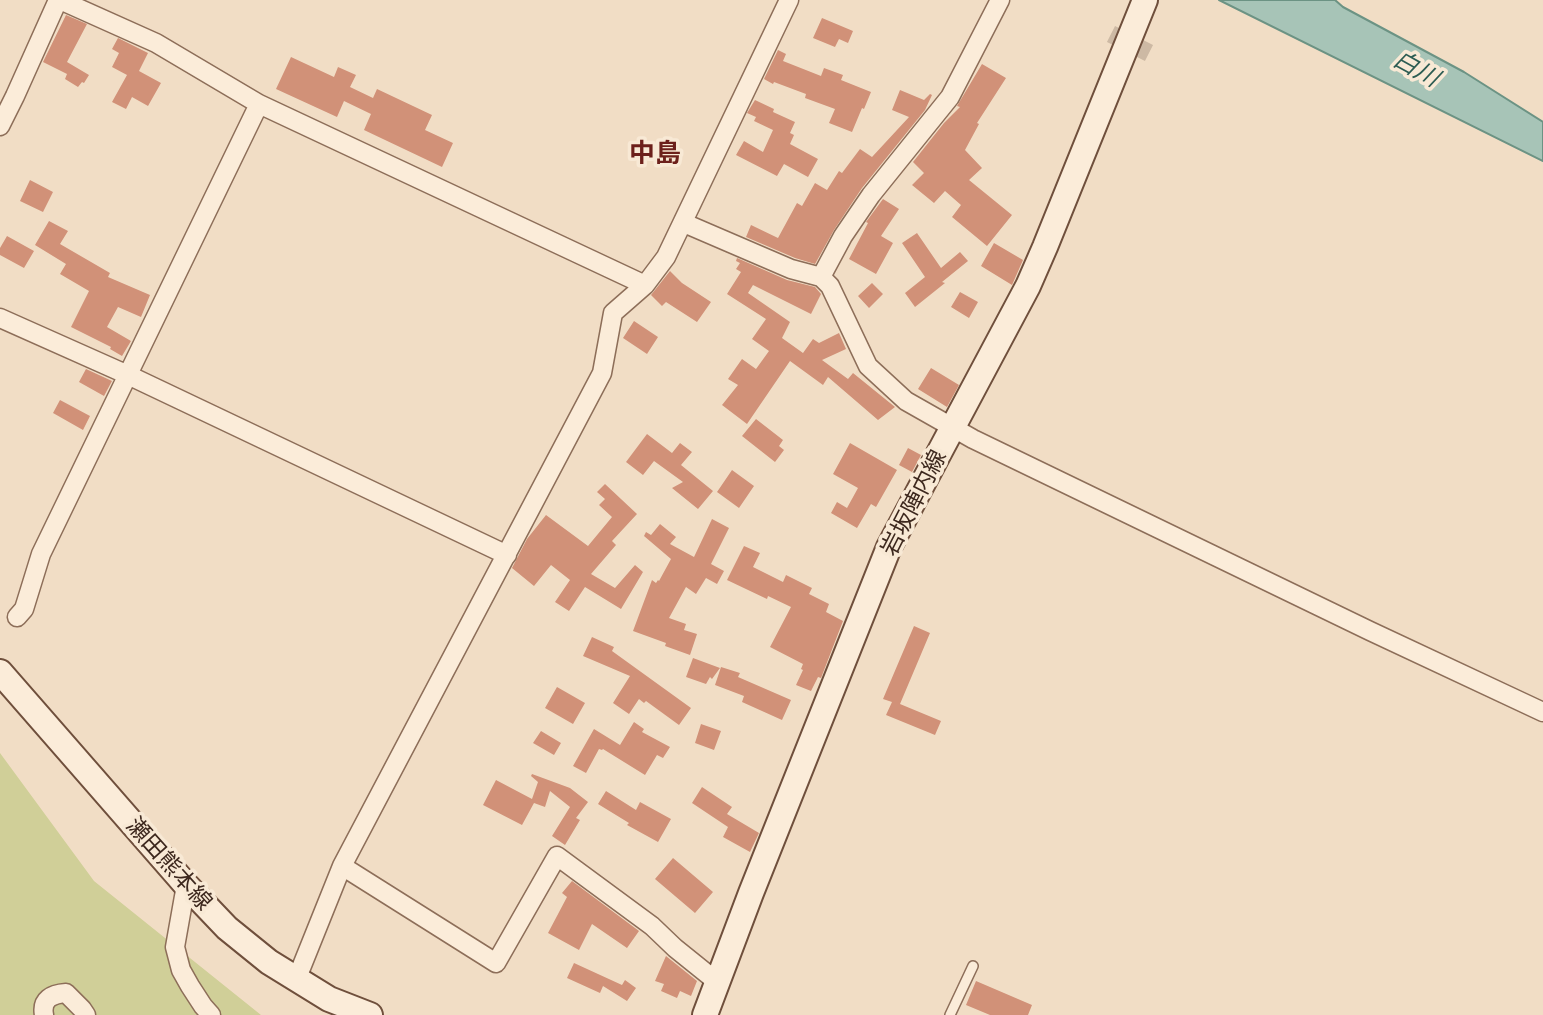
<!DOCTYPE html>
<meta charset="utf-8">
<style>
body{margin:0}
canvas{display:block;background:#f1ddc5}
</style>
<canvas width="1543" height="1015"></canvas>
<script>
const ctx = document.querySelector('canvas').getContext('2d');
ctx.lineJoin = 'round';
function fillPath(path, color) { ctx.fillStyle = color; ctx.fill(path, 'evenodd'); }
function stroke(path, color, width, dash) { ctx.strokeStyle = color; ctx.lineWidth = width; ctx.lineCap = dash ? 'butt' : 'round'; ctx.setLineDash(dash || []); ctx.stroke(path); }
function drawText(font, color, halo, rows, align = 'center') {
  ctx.font = font + ' "Playfair Display","Noto Sans JP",serif'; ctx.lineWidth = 7; ctx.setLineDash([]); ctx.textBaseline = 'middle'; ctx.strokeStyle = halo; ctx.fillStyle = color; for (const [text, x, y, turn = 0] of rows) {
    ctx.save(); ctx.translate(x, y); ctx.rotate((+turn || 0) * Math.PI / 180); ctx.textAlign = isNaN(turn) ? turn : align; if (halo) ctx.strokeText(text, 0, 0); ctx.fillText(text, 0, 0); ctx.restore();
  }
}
const green = new Path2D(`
 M 0,753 L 94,881 L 261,1015 L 0,1015 Z`);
const water = new Path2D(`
 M 1219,0 L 1335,0 L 1343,7 L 1464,72 L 1543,122 L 1543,161 Z`);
const building = new Path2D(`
 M 66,15 L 87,24 L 67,62 L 89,75 L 84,83 L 82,82 L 78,87 L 65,79 L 67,74 L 43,62 Z
 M 822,18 L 853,31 L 848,43 L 839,39 L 835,47 L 813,38 Z
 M 118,38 L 148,53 L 139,71 L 161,83 L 148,106 L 132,97 L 126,109 L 112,102 L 127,75 L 112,67 L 119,53 L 112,49 Z
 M 778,50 L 786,54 L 783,61 L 821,76 L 824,68 L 843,75 L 841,80 L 871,92 L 864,109 L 862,108 L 852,132 L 829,123 L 835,109 L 805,98 L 806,94 L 774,82 L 773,84 L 764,79 Z
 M 291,57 L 334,77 L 338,67 L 356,75 L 350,87 L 373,98 L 377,89 L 432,115 L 425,130 L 453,143 L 442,167 L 364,130 L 371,114 L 344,101 L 337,117 L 276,89 Z
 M 982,64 L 1006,78 L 977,123 L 979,124 L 965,150 L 982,168 L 969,180 L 1012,215 L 987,246 L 952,217 L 961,205 L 945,191 L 934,203 L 912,185 L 924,173 L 913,162 L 944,123 L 960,107 L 957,106 Z
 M 900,90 L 924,100 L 930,94 L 932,95 L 925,110 L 862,188 L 834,230 L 815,264 L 795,258 L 746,237 L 751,225 L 778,238 L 797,203 L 802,206 L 815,183 L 827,190 L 839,171 L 842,173 L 860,149 L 872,157 L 909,117 L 892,110 Z
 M 755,100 L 774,109 L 773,112 L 795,122 L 790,133 L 794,135 L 790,144 L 818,159 L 808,177 L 784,164 L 777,176 L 736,155 L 744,141 L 763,152 L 773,130 L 754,121 L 756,117 L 747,113 Z
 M 30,180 L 53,192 L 43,212 L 20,201 Z
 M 883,199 L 899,209 L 881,236 L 893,243 L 876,274 L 849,259 L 868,223 L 866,222 Z
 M 49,221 L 68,231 L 60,244 L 110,273 L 108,277 L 150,295 L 141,317 L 118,307 L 107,327 L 131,341 L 122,356 L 110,349 L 111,347 L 71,327 L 89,291 L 60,274 L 66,264 L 35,245 Z
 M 917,233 L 941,268 L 960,252 L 968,261 L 942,282 L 945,283 L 915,307 L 905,293 L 925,277 L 902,243 Z
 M 7,236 L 34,251 L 24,268 L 0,255 L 0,248 Z
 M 994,243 L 1023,260 L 1012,285 L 981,266 Z
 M 737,258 L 787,280 L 815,287 L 821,294 L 811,314 L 753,285 L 748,293 L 790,322 L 782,338 L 803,353 L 813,339 L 819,343 L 839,333 L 846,349 L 822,360 L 848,379 L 853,373 L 895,407 L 878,420 L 828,377 L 823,385 L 790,361 L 747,424 L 722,405 L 738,385 L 728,379 L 742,359 L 756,369 L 769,351 L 752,339 L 766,319 L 727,294 L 741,272 L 736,269 L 740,263 L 736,261 Z
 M 670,271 L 682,283 L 711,302 L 697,322 L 666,302 L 662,306 L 651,295 Z
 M 872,283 L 883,294 L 869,308 L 858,296 Z
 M 960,292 L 978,302 L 969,318 L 951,307 Z
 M 634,321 L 658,337 L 647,354 L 623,338 Z
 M 931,368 L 959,385 L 947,407 L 918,389 Z
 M 86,369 L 112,381 L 104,396 L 79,382 Z
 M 60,400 L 90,416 L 83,430 L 53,413 Z
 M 756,419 L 783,440 L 779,446 L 784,450 L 775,462 L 742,436 Z
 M 647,434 L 672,453 L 680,443 L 692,452 L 681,465 L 713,491 L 698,509 L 672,488 L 683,482 L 654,461 L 643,475 L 626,462 Z
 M 850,443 L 897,470 L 876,507 L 871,504 L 857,528 L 831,513 L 837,502 L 847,508 L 858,488 L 833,474 Z
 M 908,448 L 921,455 L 912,472 L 899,465 Z
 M 732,470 L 754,486 L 739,508 L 717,492 Z
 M 605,484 L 637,514 L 612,541 L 616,545 L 591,574 L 615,588 L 635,565 L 643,572 L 621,609 L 585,587 L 569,611 L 555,602 L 570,580 L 551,565 L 534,586 L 512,568 L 527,539 L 546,515 L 588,546 L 612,517 L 599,505 L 605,499 L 597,492 Z
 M 712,519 L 729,528 L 711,564 L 724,571 L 717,584 L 706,578 L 696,594 L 686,587 L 669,618 L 686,624 L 684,630 L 697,634 L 690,655 L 665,646 L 666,643 L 633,631 L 652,580 L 656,583 L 658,580 L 659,581 L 671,559 L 644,536 L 646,532 L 651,535 L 660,524 L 676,537 L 670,544 L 694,557 Z
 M 744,546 L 760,553 L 753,567 L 783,582 L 786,575 L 812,588 L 809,594 L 829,604 L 826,612 L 843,621 L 821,678 L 818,677 L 811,691 L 796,685 L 803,670 L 801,669 L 803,664 L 770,647 L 791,607 L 768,596 L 767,599 L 727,580 Z
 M 914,626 L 930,633 L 900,704 L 941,721 L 935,735 L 886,715 L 892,702 L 883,699 Z
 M 592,637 L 614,647 L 612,651 L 691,708 L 679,725 L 646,701 L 644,703 L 639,699 L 629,714 L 613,703 L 630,676 L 583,656 Z
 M 693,658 L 720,668 L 712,679 L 710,677 L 706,684 L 686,677 Z
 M 721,667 L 740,673 L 738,677 L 791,700 L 782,720 L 742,702 L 744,696 L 715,685 Z
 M 557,687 L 585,703 L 573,724 L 545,708 Z
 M 634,722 L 644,729 L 642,732 L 670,747 L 663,758 L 657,755 L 645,775 L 603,749 L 602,750 L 599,749 L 586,773 L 573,766 L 594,729 L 620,745 Z
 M 701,724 L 721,731 L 714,750 L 695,743 Z
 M 541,731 L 561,743 L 554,755 L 533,743 Z
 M 532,774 L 570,788 L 588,802 L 576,818 L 580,820 L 565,845 L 552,836 L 570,807 L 550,791 L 545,807 L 534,803 L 522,825 L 483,805 L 496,780 L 532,799 L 538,782 L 531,776 Z
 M 702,787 L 732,807 L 727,814 L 759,833 L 750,852 L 723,837 L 728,827 L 692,803 Z
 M 606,791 L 636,810 L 640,802 L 671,819 L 658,842 L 627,825 L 629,823 L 598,804 Z
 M 673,858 L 713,892 L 695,913 L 655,879 Z
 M 572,881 L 639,931 L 627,948 L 592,924 L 579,950 L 548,933 L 567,897 L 562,893 Z
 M 666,956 L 697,981 L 691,996 L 680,991 L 677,998 L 661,991 L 664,984 L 655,981 Z
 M 574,963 L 622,985 L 625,980 L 636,988 L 627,1001 L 603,986 L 600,993 L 567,978 Z
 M 976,981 L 1032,1005 L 1028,1015 L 990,1015 L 966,1005 Z`);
const streetTunnel = new Path2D(`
 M 1111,34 L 1149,53`);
const lane = new Path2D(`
 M 950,1015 L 973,966`);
const street = new Path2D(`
 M 60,0 L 156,43 L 259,104 L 645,285
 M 0,126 L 15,96 L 58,0
 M 684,223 L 791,269 L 821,277 L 830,286 L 868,366 L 906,401 L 973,439 L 1370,631 L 1543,712
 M 821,277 L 843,236 L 871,195 L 950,97 L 1000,0
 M 0,318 L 128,375 L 507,555
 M 17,617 L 24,609 L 41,554 L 259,104
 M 342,866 L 496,963 L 557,856 L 652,926 L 675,948 L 716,981
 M 186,885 L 175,947 L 181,970 L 190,986 L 203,1006 L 211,1015
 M 297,978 L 342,866 L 602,373 L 613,313 L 645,285 L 666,257 L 789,0
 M 44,1015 C 41,999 52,994 66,993 L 82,1009 L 86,1015`);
const secondary = new Path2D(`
 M 0,672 L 186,885 L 227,928 L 269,962 L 329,999 L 370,1015
 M 705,1015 L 751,893 L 889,547 L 1028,286 L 1045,247 L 1145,0`);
const streetNames = [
 ["岩坂陣内線",914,503,-63],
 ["瀬田熊本線",169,864,48]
];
const waterNames = [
 ["白川",1416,69,29]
];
const quarterNames = [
 ["中島",655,154]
];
fillPath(green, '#d0cf98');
fillPath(water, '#a7c4b7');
stroke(water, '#6c9384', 2);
fillPath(building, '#d19178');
stroke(streetTunnel, '#cdb9a4', 18, [18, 9]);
stroke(lane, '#8d6e59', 12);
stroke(street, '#8d6e59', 21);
stroke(secondary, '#6f4f3c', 28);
stroke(lane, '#fbecd9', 9);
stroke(street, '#fbecd9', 18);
stroke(secondary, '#fbecd9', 24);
drawText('23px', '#3d281e', '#f8e9d5', streetNames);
drawText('italic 24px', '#2d5d53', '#f8e9d5', waterNames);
drawText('bold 26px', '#6c201b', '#f8e9d5', quarterNames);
</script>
